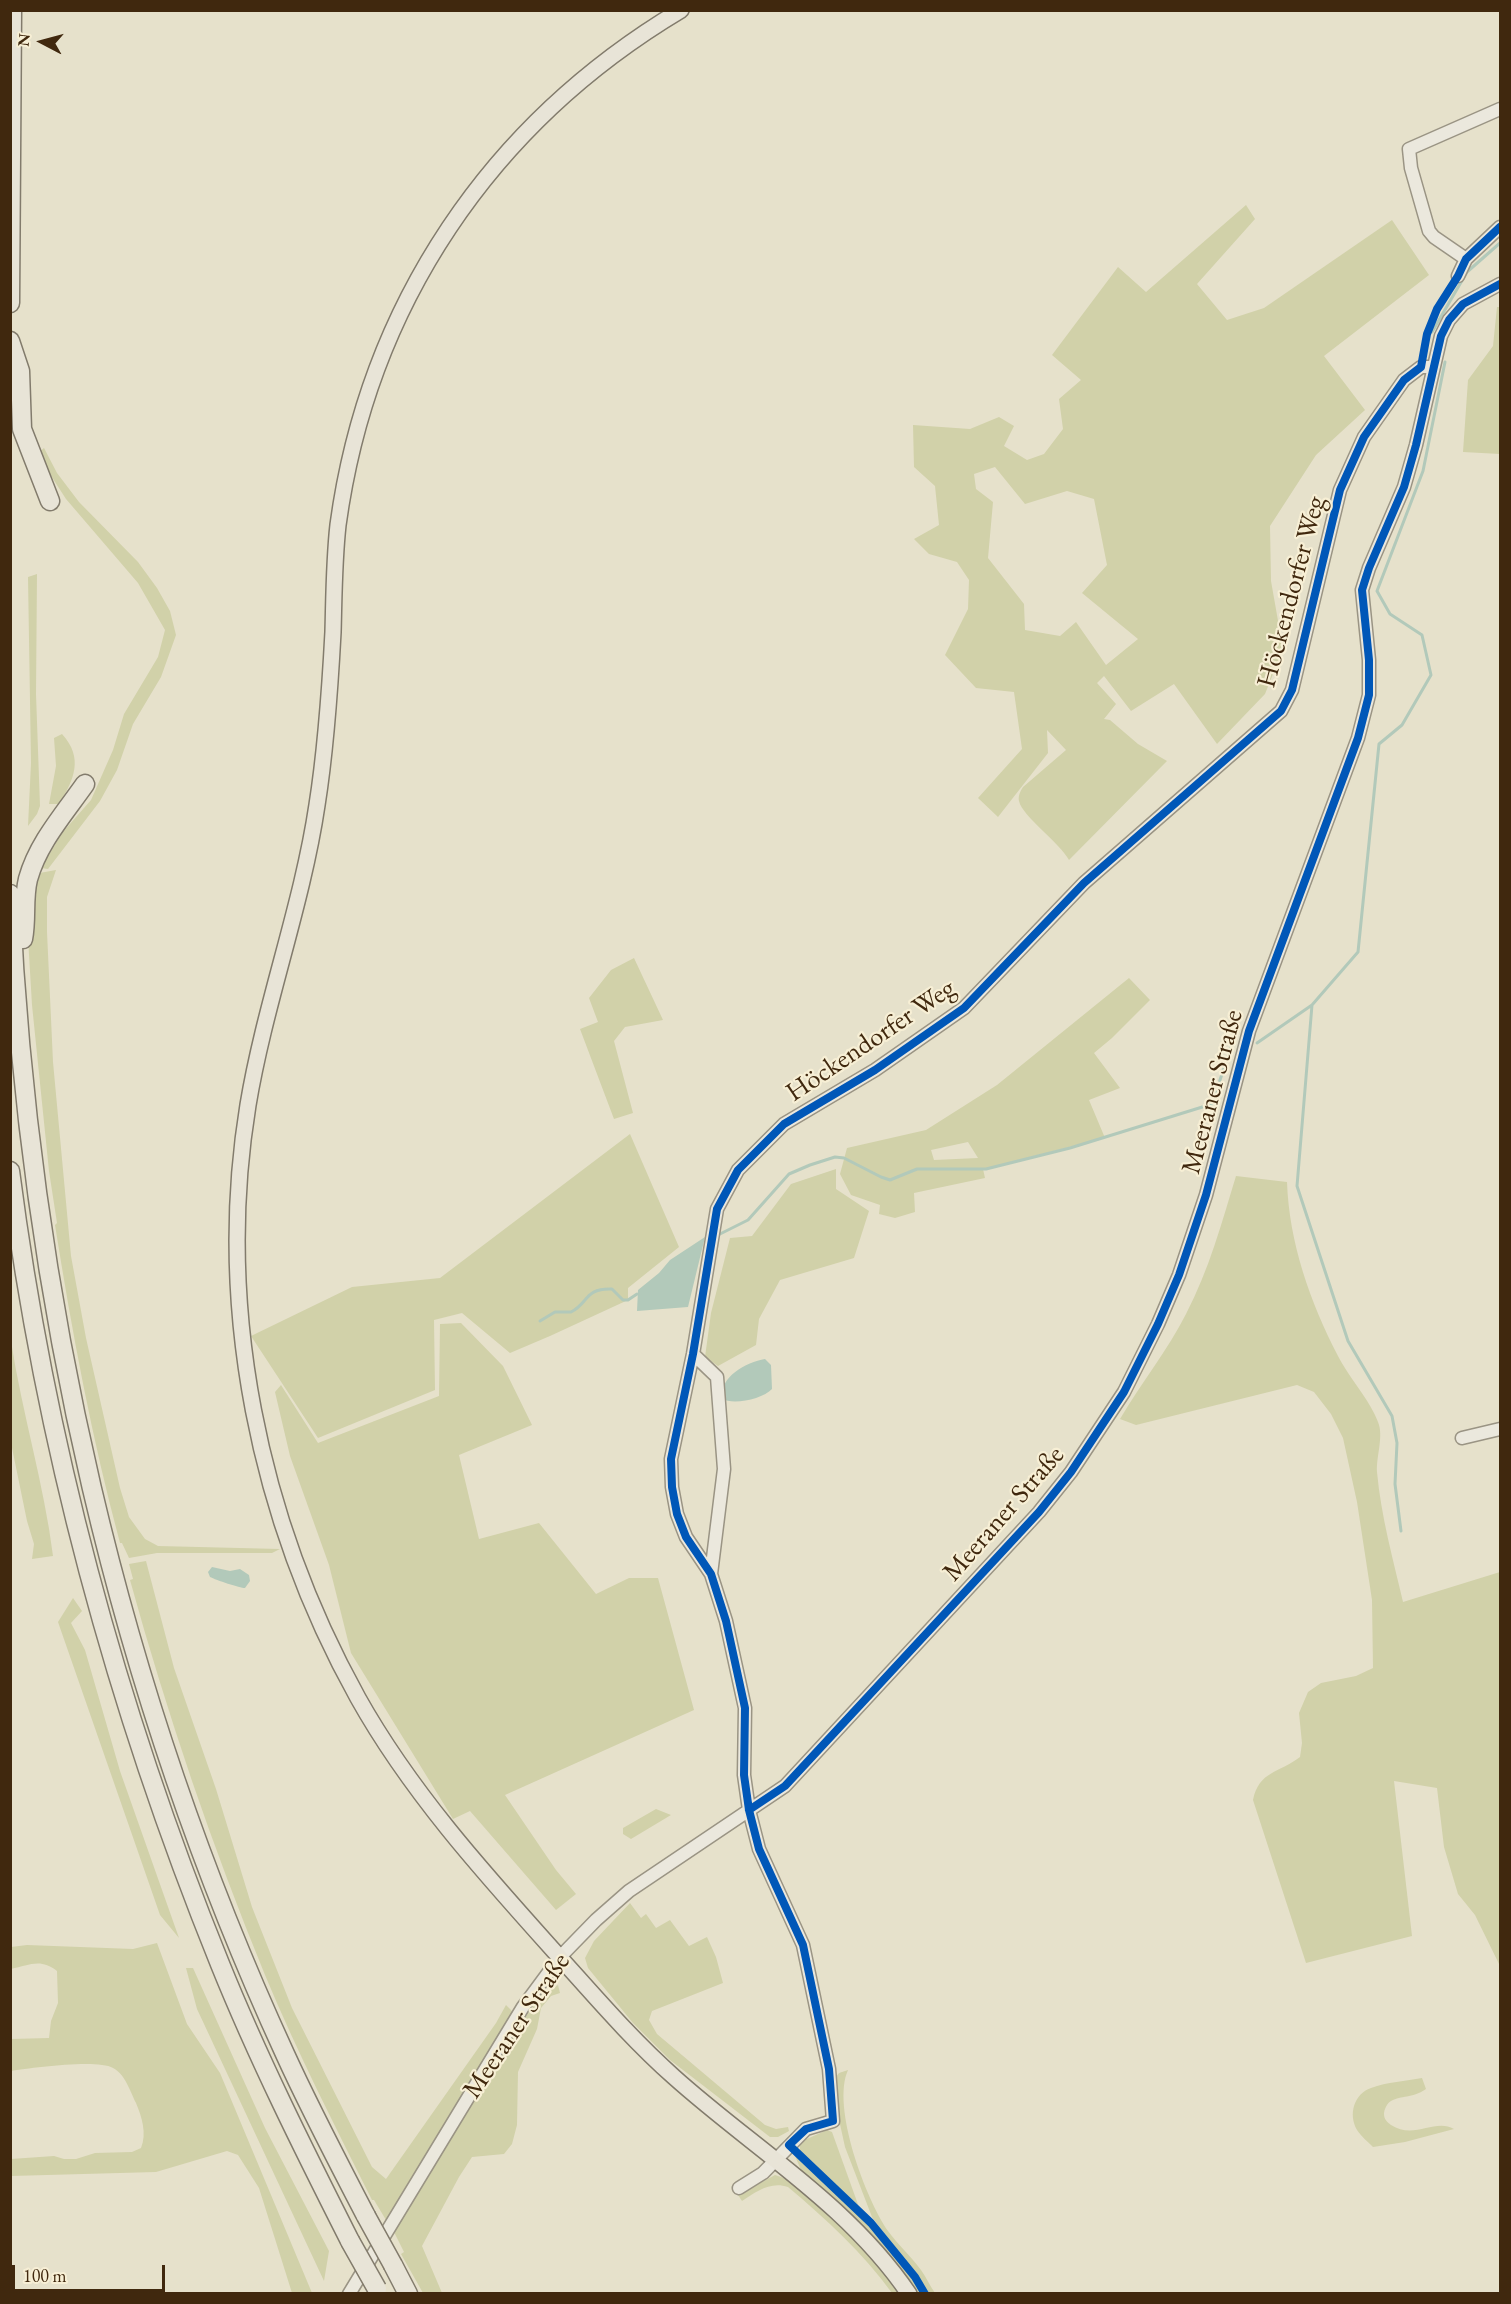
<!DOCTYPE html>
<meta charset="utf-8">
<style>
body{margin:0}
#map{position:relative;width:1511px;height:2304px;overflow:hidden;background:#e6e1cb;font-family:"EB Garamond",serif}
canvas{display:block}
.frame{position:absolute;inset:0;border:12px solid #40280e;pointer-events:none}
.north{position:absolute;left:12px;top:12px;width:60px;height:60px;-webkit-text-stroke:4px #f7efd5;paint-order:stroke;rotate:276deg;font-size:16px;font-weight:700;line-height:24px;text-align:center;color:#40280e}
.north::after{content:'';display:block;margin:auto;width:21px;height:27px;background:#40280e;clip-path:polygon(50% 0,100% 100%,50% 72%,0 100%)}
.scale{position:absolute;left:12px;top:2265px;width:153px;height:27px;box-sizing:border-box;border:3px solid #40280e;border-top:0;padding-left:8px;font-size:18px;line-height:21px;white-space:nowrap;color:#40280e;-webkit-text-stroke:4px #f7efd5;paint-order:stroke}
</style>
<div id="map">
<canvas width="1511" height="2304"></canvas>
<div class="frame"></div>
<div class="north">N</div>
<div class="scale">100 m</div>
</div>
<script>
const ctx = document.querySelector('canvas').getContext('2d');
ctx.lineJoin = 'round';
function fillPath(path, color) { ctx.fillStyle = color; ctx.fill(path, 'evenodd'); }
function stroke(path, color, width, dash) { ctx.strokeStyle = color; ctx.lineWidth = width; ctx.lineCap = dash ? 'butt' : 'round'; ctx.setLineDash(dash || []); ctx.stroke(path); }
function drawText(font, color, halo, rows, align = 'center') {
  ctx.font = font + ' "EB Garamond",serif'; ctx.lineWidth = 4.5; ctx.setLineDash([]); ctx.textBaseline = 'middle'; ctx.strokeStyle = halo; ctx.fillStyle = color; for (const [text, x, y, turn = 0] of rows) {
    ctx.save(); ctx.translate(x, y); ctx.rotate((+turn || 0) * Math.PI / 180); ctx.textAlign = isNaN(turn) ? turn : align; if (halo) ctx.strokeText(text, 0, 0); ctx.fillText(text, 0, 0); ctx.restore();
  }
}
const green = new Path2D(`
 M 1246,205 L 1255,219 L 1197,284 L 1227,320 L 1264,308 L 1392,220 L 1429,275 L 1324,356 L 1365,410 L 1316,455 L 1270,526 L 1271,581 L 1283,649 L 1265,694 L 1217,744 L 1174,684 L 1131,711 L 1104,676 L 1097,683 L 1116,704 L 1104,719 L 1110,720 L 1138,744 L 1167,761 L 1069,860 C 1060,843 1022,816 1019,801 C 1018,796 1020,792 1023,787 L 1066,750 L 1047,730 L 1048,753 L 998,817 L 978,798 L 1022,749 L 1014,692 L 976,688 L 945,655 L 968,609 L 969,580 L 957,562 L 929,554 L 914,539 L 939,525 L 935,486 L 914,467 L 913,425 L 970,429 L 999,417 L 1014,426 L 1004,446 L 1027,460 L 1044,454 L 1063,429 L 1059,399 L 1081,380 L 1052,355 L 1118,267 L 1146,292 ZM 995,467 L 1025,504 L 1067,491 L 1094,499 L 1107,565 L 1082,593 L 1138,639 L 1106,665 L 1076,622 L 1060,636 L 1025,630 L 1024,604 L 988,558 L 993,502 L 976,489 L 974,474 Z
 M 1497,307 L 1500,307 L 1500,454 L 1463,452 L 1468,380 L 1493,346 Z
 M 44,448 L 57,473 L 79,502 L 138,562 L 157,588 L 170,611 L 176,635 L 161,677 L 133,724 L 117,770 L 100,801 L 48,869 L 41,868 L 62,833 L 91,800 L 113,750 L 124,714 L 158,657 L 165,630 L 138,583 L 66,499 L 37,454 Z
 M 37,574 L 36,694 L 40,806 L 37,814 L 28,826 L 31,763 L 28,577 Z
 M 62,734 C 84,758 74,780 59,804 L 49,804 L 56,766 L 54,738 Z
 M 56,870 L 47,897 L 47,932 L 53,1062 L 71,1256 L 86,1338 L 120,1488 L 129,1517 L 145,1539 L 158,1546 L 280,1549 L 272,1553 L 157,1553 L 129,1558 L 122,1543 L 120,1543 C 92,1439 72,1332 55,1225 L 57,1223 L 49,1171 L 32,1005 L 27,921 L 34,874 Z
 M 634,958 L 663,1020 L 625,1027 L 614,1041 L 633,1113 L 614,1119 L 580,1029 L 598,1022 L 589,998 L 611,970 Z
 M 1129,978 L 1150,1000 L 1112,1038 L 1094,1053 L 1120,1088 L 1089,1100 L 1105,1138 L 983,1169 L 985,1178 L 914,1193 L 915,1212 L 895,1218 L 879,1214 L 880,1205 L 851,1195 L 840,1174 L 847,1148 L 926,1130 L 997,1085 ZM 968,1142 L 978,1158 L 934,1160 L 931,1150 Z
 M 630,1134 L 679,1247 L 628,1288 L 628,1300 L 550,1336 L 510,1353 L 462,1313 L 434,1320 L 435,1390 L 318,1438 L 251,1336 L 352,1287 L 440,1278 Z
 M 836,1169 L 836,1189 L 869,1211 L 854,1258 L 780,1280 L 759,1319 L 756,1345 L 718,1366 L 705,1357 L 711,1313 L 730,1238 L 752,1236 L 791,1184 Z
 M 1236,1176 L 1287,1182 C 1289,1242 1310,1302 1338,1356 C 1348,1376 1371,1402 1378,1422 C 1384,1436 1376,1457 1377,1472 C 1381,1516 1393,1559 1403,1602 L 1500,1572 L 1500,1966 L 1475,1915 L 1458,1894 L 1444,1847 L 1437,1788 L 1394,1781 L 1412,1936 L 1306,1963 L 1253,1800 C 1259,1771 1279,1773 1300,1757 L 1302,1743 L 1299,1713 L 1308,1692 L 1321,1683 L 1356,1676 L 1373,1668 L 1372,1600 L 1357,1502 L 1343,1438 L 1331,1414 L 1314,1392 L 1297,1385 L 1136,1425 L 1120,1419 C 1141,1383 1168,1350 1186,1314 C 1209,1270 1222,1222 1236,1176 Z
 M 461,1323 L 503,1366 L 532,1425 L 459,1455 L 479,1539 L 539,1523 L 596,1594 L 629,1578 L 658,1578 L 694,1710 L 505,1795 L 556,1870 L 576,1894 L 556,1910 L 470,1811 L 453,1819 L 351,1653 L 329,1565 L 290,1456 L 275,1392 L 281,1385 L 318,1443 L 439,1396 L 440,1324 Z
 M 11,1341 C 22,1413 44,1484 53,1556 L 32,1559 L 34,1544 L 27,1521 L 11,1443 Z
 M 146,1561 L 174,1668 L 216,1789 L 252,1907 L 292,2008 L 372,2167 L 386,2179 L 496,2023 L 506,2005 L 513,2012 L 386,2220 L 374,2200 L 372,2200 C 335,2126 297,2052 265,1975 C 212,1846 167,1714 130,1580 L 133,1579 L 129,1564 Z
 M 73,1598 L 82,1611 L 71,1623 L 85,1650 L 120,1771 L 179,1938 L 160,1915 L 58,1622 Z
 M 656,1809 L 671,1815 L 631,1839 L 623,1834 L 623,1828 Z
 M 630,1903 L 641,1918 L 646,1914 L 656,1928 L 670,1920 L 689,1946 L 707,1937 L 716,1957 L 723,1983 L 652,2011 L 649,2020 L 657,2034 L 765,2125 L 776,2129 L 788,2127 L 789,2131 L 778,2137 L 770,2137 L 670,2060 L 633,2023 L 588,1968 L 585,1958 L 594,1941 Z
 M 157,1943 L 187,2024 L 220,2073 L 312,2293 L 292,2293 L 259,2188 L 238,2155 L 227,2151 L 156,2172 L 11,2176 L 11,2159 L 54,2156 L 64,2159 L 76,2159 L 95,2153 L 132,2152 L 141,2148 C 147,2134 142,2117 136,2103 C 130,2091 125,2074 113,2068 C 97,2059 31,2068 11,2071 L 11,2039 L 49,2038 L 51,2021 L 58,2003 L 57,1971 C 41,1958 29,1965 11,1969 L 11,1947 L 27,1945 L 133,1949 Z
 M 186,1968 L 193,1968 L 265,2128 L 329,2251 L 324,2281 L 197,2009 Z
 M 558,1985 L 560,1993 L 551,1996 L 541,2008 L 537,2029 L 518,2072 L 517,2125 L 512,2144 L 504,2154 L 472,2157 L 459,2177 L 422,2246 L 442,2293 L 423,2293 L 401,2254 L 404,2252 L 394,2232 L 524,2019 L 541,1996 Z
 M 848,2070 C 831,2107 866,2199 888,2231 C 898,2245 911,2256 921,2270 C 926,2277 930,2286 935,2293 L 929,2293 L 872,2217 L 845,2147 L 838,2115 L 835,2078 L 839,2073 Z
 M 1422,2078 L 1426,2089 C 1411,2099 1402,2095 1391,2101 C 1387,2103 1384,2110 1384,2114 C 1384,2119 1387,2122 1391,2125 C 1414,2140 1435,2118 1454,2129 L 1405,2142 L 1373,2147 C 1368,2142 1361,2136 1357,2130 C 1348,2114 1354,2094 1371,2088 C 1387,2082 1406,2081 1422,2078 Z
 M 827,2130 L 832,2132 L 860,2210 L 800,2151 L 800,2142 Z
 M 795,2156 L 855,2211 L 884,2242 L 922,2293 L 915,2293 L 863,2227 L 801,2170 Z
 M 775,2175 C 792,2179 803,2192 816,2203 C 849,2231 875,2260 902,2293 L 892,2293 C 863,2253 826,2219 788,2187 C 770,2181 756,2192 742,2201 L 738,2195 Z`);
const water = new Path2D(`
 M 705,1237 L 688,1307 L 637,1311 L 638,1290 L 659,1273 L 670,1260 Z
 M 765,1359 L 771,1365 L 772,1389 C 763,1399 734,1405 722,1399 C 719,1377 746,1362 765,1359 Z
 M 212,1567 L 230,1571 L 240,1569 L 249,1575 L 250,1581 L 245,1588 C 240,1588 216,1580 210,1577 L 208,1572 Z`);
const stream = new Path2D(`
 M 1432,332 L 1467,272 L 1500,243
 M 1257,1043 L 1312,1005
 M 720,1234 L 748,1220 L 789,1174 L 810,1165 L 835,1157 L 844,1158 L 881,1177 L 890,1180 L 917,1169 L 986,1169 L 1070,1148 L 1212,1104 L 1232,1044
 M 540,1321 L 555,1312 L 571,1312 C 589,1303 584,1288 612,1289 L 623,1300 L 628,1300 L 637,1294
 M 1401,1531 L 1395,1484 L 1397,1443 L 1392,1416 L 1348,1341 L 1297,1186 L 1312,1005 L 1358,952 L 1379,744 L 1402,725 L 1431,675 L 1422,635 L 1390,614 L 1377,591 L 1423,471 L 1445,362`);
const minor = new Path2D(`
 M 1466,259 L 1434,237 L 1429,231 L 1411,168 L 1409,149 L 1500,109
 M 1458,276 L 1466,259 L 1500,227
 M 693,1354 L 717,1377 L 724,1469 L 711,1574
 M 1462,1438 L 1500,1429
 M 739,2188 L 763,2173 L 806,2129 L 833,2121 L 829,2069 L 803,1945 L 759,1849 L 749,1810 L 744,1775 L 745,1708 L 726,1621 L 711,1574 L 686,1537 L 677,1514 L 672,1487 L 671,1459 L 693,1354 L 717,1209 L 738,1170 L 784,1124 L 875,1070 L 964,1008 L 1084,883 L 1281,711 L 1292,690 L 1340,490 L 1364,437 L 1404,380 L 1421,367 L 1433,367
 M 349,2294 L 523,2007 L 560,1957 L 596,1920 L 629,1891 L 785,1786 L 1039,1512 L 1071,1472 L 1124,1392 L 1158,1324 L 1179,1275 L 1206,1195 L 1249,1031 L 1358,738 L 1369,695 L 1369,660 L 1362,590 L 1369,568 L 1404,487 L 1416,445 L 1441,336 L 1449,320 L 1463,304 L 1500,284`);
const major = new Path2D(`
 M 681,10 C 490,124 368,305 338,525 C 334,561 334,596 333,632 C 330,689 326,748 317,805 C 302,906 265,1003 248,1105 C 215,1307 259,1520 358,1698 C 410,1791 483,1872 554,1951 C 593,1994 630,2038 674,2077 C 753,2148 848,2204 909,2294`);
const highway = new Path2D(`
 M 10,303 L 12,10
 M 10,341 L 20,371 L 22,429 L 50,501
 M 10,894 C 28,1292 118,1691 285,2054 C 310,2109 338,2162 366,2216
 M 23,939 C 27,919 23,899 28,879 C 38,843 64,814 85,784
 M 10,1171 C 45,1443 117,1710 220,1964 C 258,2058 304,2150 350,2241
 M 393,2265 L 408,2294`);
const highwayBridge = new Path2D(`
 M 366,2216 L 393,2265
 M 350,2241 L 377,2289`);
const cycleway = new Path2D(`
 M 749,1810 L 785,1786 L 1039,1512 L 1071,1472 L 1124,1392 L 1158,1324 L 1179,1275 L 1206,1195 L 1249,1031 L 1358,738 L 1369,695 L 1369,660 L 1362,590 L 1369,568 L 1404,487 L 1416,445 L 1441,336 L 1449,320 L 1463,304 L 1500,284
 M 925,2294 L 915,2277 L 871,2223 L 789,2145 L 806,2129 L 833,2121 L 829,2069 L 803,1945 L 759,1849 L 749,1810 L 744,1775 L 745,1708 L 726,1621 L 711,1574 L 686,1537 L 677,1514 L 672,1487 L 671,1459 L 693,1354 L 717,1209 L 738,1170 L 784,1124 L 875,1070 L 964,1008 L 1084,883 L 1281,711 L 1292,690 L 1340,490 L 1364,437 L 1404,380 L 1421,367 L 1427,334 L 1437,309 L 1458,276 L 1466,259 L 1500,227`);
const streetNames = [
 ["Höckendorfer Weg",1292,592,-75],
 ["Höckendorfer Weg",871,1041,-34],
 ["Meeraner Straße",1213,1092,-75],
 ["Meeraner Straße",1004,1514,-49],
 ["Meeraner Straße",517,2026,-56]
];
fillPath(green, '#d1d1a9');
fillPath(water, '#b2c9ba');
stroke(stream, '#b2c9ba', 3);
stroke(minor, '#9a9484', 15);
stroke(major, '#827b6c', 18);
stroke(highway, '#827b6c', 21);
stroke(minor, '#ebe8dd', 12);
stroke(major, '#e8e4d7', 15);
stroke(highway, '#e8e4d7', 18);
stroke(highwayBridge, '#827b6c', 21, []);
stroke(highwayBridge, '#e8e4d7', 18);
stroke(cycleway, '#0057b8', 8);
drawText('27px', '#40280e', '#f7efd5', streetNames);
</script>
